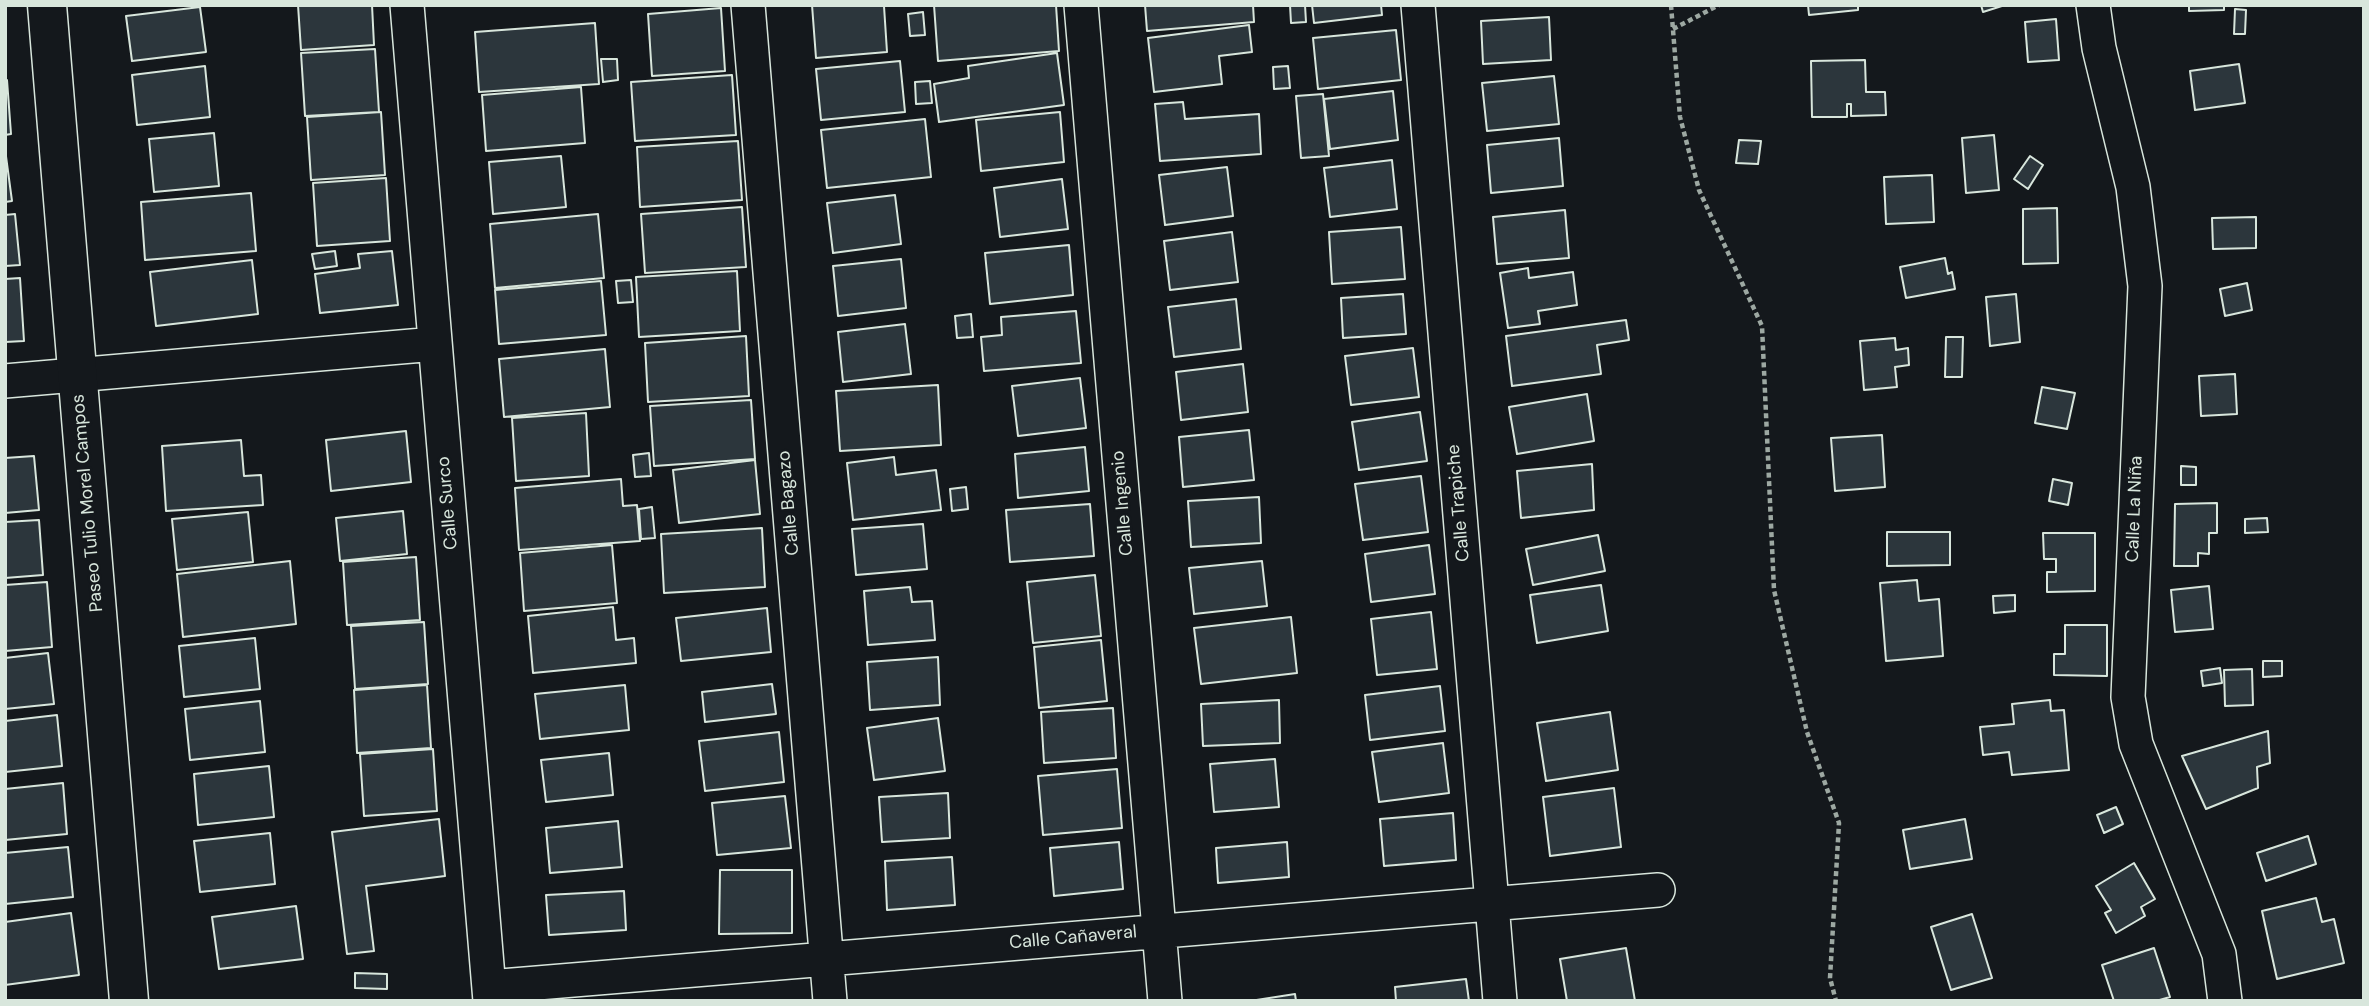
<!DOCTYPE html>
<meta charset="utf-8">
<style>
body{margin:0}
#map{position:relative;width:2369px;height:1006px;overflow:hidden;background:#14181c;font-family:"DM Sans",sans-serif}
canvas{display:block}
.frame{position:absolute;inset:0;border:7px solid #d8e6dc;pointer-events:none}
</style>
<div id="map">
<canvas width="2369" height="1006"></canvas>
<div class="frame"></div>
</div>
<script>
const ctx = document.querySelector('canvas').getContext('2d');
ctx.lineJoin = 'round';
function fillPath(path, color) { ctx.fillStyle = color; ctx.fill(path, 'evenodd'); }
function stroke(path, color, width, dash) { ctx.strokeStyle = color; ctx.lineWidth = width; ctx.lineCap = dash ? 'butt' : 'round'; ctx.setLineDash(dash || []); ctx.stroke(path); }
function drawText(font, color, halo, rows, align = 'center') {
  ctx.font = font + ' "DM Sans",sans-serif'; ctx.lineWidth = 5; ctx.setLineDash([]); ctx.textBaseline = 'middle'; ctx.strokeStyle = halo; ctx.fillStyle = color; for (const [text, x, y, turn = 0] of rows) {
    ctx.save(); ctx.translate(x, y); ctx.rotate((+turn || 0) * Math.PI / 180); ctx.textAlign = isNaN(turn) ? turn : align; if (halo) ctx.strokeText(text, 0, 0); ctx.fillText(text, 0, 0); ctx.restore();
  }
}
const building = new Path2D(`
 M 298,5 L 372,5 L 374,45 L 301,50 Z
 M 812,5 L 888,5 L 884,6 L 887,52 L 816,58 Z
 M 934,5 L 1056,5 L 1059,51 L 938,61 Z
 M 1145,5 L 1253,5 L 1254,22 L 1147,31 Z
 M 1290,5 L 1305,5 L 1306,22 L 1291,23 Z
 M 1312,5 L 1381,5 L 1382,15 L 1314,23 Z
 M 1808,5 L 1858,5 L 1858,10 L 1809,15 Z
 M 1981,5 L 2005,5 L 1983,12 Z
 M 2189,5 L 2224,5 L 2224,10 L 2189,11 Z
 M 200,7 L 206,52 L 132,61 L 126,16 Z
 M 721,8 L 725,71 L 652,76 L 648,14 Z
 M 2235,9 L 2246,10 L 2245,34 L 2234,34 Z
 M 923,12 L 925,35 L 910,36 L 908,14 Z
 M 1549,17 L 1551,60 L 1483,64 L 1481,21 Z
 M 2056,19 L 2059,60 L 2028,62 L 2025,22 Z
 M 595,23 L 599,84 L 479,92 L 475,32 Z
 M 1249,25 L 1252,52 L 1219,56 L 1222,84 L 1154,92 L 1148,38 Z
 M 1396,30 L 1401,80 L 1318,89 L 1313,38 Z
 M 375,49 L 379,112 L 305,116 L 301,53 Z
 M 1057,53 L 1064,105 L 939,122 L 934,84 L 969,78 L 968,66 Z
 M 601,59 L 617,59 L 618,80 L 603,82 Z
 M 1865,60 L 1866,92 L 1885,92 L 1886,115 L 1851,116 L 1851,104 L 1847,104 L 1847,117 L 1812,117 L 1811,61 Z
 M 900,61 L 905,112 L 821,120 L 816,69 Z
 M 2239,64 L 2245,103 L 2195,110 L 2190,71 Z
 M 205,66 L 210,117 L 137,125 L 132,75 Z
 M 1288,66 L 1290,88 L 1274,89 L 1273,67 Z
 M 732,75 L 736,135 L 635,141 L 631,82 Z
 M 1554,76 L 1559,124 L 1487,131 L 1482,83 Z
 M 5,80 L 7,80 L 11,134 L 5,135 Z
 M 930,81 L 932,103 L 916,104 L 915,82 Z
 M 581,87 L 585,143 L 486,151 L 482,95 Z
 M 1393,91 L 1398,140 L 1330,149 L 1324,99 Z
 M 1323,94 L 1329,156 L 1301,158 L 1296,96 Z
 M 1183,102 L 1185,119 L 1259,114 L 1261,154 L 1160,161 L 1155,104 Z
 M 381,112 L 385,175 L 311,180 L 307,117 Z
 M 1060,112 L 1064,162 L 981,171 L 976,120 Z
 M 925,119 L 931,177 L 827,188 L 821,130 Z
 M 214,133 L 219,186 L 154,192 L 149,139 Z
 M 1994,135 L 1999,190 L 1966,193 L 1962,138 Z
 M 1559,138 L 1563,186 L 1491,193 L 1487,145 Z
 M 1739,140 L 1761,141 L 1758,164 L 1736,163 Z
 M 738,141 L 742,200 L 640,207 L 637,147 Z
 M 5,149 L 12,201 L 5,202 Z
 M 561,156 L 566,207 L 493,214 L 489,162 Z
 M 2030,156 L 2043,165 L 2028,189 L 2014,179 Z
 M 1392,160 L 1397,209 L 1330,217 L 1324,168 Z
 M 1227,167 L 1233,216 L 1165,225 L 1159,175 Z
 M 1932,175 L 1934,222 L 1886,224 L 1884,177 Z
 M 386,178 L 390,241 L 317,246 L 313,183 Z
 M 1062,179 L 1068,229 L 1000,237 L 994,188 Z
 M 251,193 L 256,251 L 145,260 L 141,202 Z
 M 895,195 L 901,244 L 833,253 L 827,203 Z
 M 742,207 L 746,267 L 645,273 L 641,214 Z
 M 2057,208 L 2058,263 L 2023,264 L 2023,209 Z
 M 1565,210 L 1569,258 L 1497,264 L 1493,217 Z
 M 15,214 L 20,265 L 5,266 L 5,215 Z
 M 598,214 L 604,278 L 495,288 L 490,224 Z
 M 2256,217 L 2256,248 L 2213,249 L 2212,218 Z
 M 1401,227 L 1405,279 L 1332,284 L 1329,232 Z
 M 1232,232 L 1238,282 L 1170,290 L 1164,241 Z
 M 1069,245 L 1073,295 L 990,304 L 985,253 Z
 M 335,251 L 337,266 L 315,269 L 312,254 Z
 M 392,251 L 398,305 L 320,313 L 315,274 L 360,268 L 358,254 Z
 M 1945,258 L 1948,274 L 1952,272 L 1955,289 L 1906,298 L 1900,267 Z
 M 901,259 L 906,308 L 838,316 L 833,266 Z
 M 252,260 L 258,314 L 156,326 L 150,272 Z
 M 1528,268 L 1529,278 L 1573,272 L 1577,305 L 1538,311 L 1540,324 L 1508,328 L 1500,273 Z
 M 737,271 L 740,331 L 639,337 L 636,277 Z
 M 20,278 L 24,341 L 5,342 L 5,279 Z
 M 631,280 L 633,302 L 618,303 L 616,281 Z
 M 601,281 L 606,335 L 499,344 L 495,290 Z
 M 2247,283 L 2252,310 L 2225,316 L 2220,289 Z
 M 1403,294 L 1406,334 L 1343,338 L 1341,298 Z
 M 2016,294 L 2020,342 L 1990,346 L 1986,297 Z
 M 1236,299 L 1241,349 L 1174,357 L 1168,307 Z
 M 1076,311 L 1081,363 L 984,371 L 981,337 L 1002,335 L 1001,317 Z
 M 971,314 L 973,337 L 957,338 L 955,316 Z
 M 1626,320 L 1629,340 L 1597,345 L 1601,374 L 1512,386 L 1506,336 Z
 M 905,324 L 911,374 L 843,382 L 838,332 Z
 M 746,336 L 749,396 L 648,402 L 645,343 Z
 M 1946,337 L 1963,337 L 1962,377 L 1945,377 Z
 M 1895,338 L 1896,350 L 1908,348 L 1909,365 L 1895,367 L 1897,387 L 1864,390 L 1860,341 Z
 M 1413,348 L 1419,397 L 1351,405 L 1345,356 Z
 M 605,349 L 610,407 L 504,417 L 499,359 Z
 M 1243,364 L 1248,412 L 1181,420 L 1176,372 Z
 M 2235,374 L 2237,414 L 2201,416 L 2199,376 Z
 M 1080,378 L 1086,428 L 1018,436 L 1012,386 Z
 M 938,385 L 941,445 L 840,451 L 836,391 Z
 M 2042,387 L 2075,393 L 2067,429 L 2035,423 Z
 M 1587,394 L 1594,441 L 1517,454 L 1509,407 Z
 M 751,400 L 755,459 L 654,466 L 650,406 Z
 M 1420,412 L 1427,461 L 1359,470 L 1352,422 Z
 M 586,413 L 589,476 L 516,481 L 512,418 Z
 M 1249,430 L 1254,480 L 1183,487 L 1179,437 Z
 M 406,431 L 411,482 L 331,491 L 326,440 Z
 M 1882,435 L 1885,487 L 1835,491 L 1831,438 Z
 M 241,440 L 244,476 L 261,475 L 263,505 L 166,511 L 162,446 Z
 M 1085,447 L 1089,491 L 1018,498 L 1015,454 Z
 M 649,453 L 651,476 L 635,477 L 633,455 Z
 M 34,456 L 39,510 L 5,513 L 5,458 Z
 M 894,457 L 896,475 L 936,470 L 941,510 L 853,520 L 847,463 Z
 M 755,460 L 760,514 L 679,523 L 673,470 Z
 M 1592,464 L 1594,510 L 1521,518 L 1517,471 Z
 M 2181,466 L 2196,467 L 2196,485 L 2181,485 Z
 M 1421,476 L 1428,532 L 1363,540 L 1355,484 Z
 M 621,479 L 623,506 L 637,505 L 640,541 L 519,550 L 515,488 Z
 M 2053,479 L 2072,483 L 2068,505 L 2049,501 Z
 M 966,487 L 968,509 L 952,511 L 950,489 Z
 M 1259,497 L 1261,543 L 1191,547 L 1188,501 Z
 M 2217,503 L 2217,533 L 2209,533 L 2209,554 L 2198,553 L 2198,566 L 2174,566 L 2175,504 Z
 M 1090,504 L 1094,556 L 1010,562 L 1006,510 Z
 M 652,507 L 655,538 L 641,539 L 639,509 Z
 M 403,511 L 407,554 L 340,561 L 336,518 Z
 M 248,512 L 253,562 L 177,570 L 172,519 Z
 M 2267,518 L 2268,532 L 2245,533 L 2245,519 Z
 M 39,520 L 43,575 L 5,578 L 5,522 Z
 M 923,524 L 927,569 L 856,575 L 852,529 Z
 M 762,528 L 765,587 L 664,593 L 661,534 Z
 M 1887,532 L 1950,532 L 1950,565 L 1887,566 Z
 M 2043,533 L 2095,533 L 2095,591 L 2047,592 L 2047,572 L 2056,572 L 2056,559 L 2044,559 Z
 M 1598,535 L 1605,571 L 1533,585 L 1526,549 Z
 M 612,545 L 617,603 L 524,611 L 520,553 Z
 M 1429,545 L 1435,594 L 1371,602 L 1365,554 Z
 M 416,557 L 420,620 L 347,625 L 343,562 Z
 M 290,561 L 296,624 L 183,637 L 177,574 Z
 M 1262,561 L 1267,606 L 1194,614 L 1189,568 Z
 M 1095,575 L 1101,636 L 1033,643 L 1027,582 Z
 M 1917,580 L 1919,601 L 1939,599 L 1943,656 L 1886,661 L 1880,583 Z
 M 47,582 L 52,647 L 5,651 L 5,585 Z
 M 1601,585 L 1608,631 L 1537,643 L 1530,595 Z
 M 2209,586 L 2213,629 L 2175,632 L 2171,590 Z
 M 910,587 L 912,602 L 932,601 L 935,640 L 868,645 L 864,591 Z
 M 2015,595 L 2015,611 L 1994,613 L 1993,596 Z
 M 613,607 L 616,640 L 634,638 L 636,663 L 533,673 L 528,616 Z
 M 767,608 L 771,652 L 681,661 L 676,618 Z
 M 1431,612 L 1437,669 L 1377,675 L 1371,619 Z
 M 1291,617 L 1297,673 L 1201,684 L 1194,628 Z
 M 424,622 L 428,684 L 355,689 L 351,626 Z
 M 2065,625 L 2107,625 L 2107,676 L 2054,675 L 2054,654 L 2065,654 Z
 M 255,638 L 260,689 L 184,697 L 179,646 Z
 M 1101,640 L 1107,701 L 1039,708 L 1034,647 Z
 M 48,653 L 54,704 L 5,709 L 5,658 Z
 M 938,657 L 940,705 L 870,710 L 867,662 Z
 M 2263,661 L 2282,661 L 2282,676 L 2263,677 Z
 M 2220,668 L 2222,683 L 2203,686 L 2201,671 Z
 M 2252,669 L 2253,705 L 2225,706 L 2224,670 Z
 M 772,684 L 776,714 L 705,722 L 702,692 Z
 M 427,685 L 431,748 L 357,753 L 354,690 Z
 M 625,685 L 629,730 L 540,739 L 535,694 Z
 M 1440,686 L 1445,731 L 1370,740 L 1365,695 Z
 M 1279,700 L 1280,743 L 1203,746 L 1201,704 Z
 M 2050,700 L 2051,711 L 2064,710 L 2069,770 L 2012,775 L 2009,752 L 1983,755 L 1980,727 L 2014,724 L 2012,704 Z
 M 260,701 L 265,752 L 190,760 L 185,709 Z
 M 1113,708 L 1116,758 L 1044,763 L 1041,712 Z
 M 1610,712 L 1618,770 L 1546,781 L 1537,723 Z
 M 57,715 L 62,766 L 5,772 L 5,721 Z
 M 938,718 L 945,771 L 874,780 L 867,728 Z
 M 2268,731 L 2270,763 L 2257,767 L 2258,788 L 2206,809 L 2182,756 Z
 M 779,732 L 784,782 L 705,791 L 699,741 Z
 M 1443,743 L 1449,793 L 1379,802 L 1372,752 Z
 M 433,749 L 437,811 L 364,816 L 360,754 Z
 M 609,753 L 613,795 L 546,802 L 541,760 Z
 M 1275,759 L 1279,807 L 1214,812 L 1210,764 Z
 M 269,766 L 274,817 L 198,825 L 194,774 Z
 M 1117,769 L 1122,828 L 1043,835 L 1038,776 Z
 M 63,783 L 67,834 L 5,840 L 5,789 Z
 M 1614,788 L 1621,847 L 1550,856 L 1543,797 Z
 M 948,793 L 950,838 L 882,842 L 879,797 Z
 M 785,796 L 791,848 L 717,855 L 712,803 Z
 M 2116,807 L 2123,824 L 2104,833 L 2097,815 Z
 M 1453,813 L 1456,860 L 1384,866 L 1380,819 Z
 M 439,819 L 445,876 L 366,886 L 374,951 L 347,954 L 332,832 Z
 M 1965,819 L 1972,859 L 1910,869 L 1903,830 Z
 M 618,821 L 622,867 L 550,873 L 546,828 Z
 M 270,833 L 275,884 L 200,892 L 194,841 Z
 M 2308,836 L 2316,864 L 2266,881 L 2257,853 Z
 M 1119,842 L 1123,889 L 1054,896 L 1050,848 Z
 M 1287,842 L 1289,877 L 1218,883 L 1216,848 Z
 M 68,847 L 73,897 L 5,904 L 5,853 Z
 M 952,857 L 955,905 L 887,910 L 885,861 Z
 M 2134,863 L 2155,899 L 2141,907 L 2145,916 L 2116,933 L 2105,913 L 2111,910 L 2096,886 Z
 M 720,870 L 792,870 L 792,933 L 719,934 Z
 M 624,891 L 626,930 L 549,935 L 546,895 Z
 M 2316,898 L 2322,922 L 2334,919 L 2344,963 L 2277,979 L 2262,911 Z
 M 296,906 L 303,959 L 219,969 L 212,917 Z
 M 71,913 L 79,975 L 5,985 L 5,922 Z
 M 1972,914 L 1992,978 L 1951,990 L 1931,927 Z
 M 1626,948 L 1635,1001 L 1567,1001 L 1560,959 Z
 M 2154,948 L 2170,997 L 2156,1001 L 2114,1001 L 2102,965 Z
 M 355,973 L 387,974 L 387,989 L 355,988 Z
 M 1466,979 L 1469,1001 L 1396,1001 L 1395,987 Z
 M 1295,994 L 1296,1001 L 1250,1001 Z`);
const path = new Path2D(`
 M 1671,5 L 1680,117 L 1699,190 L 1762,326 L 1774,590 L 1807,732 L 1839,823 L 1830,978 L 1836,1001
 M 1673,29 L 1719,5`);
const street = new Path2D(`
 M 407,5 L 490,1001
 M 748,5 L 830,1001
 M 1081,5 L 1165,1001
 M 1418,5 L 1500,1001
 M 2093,5 L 2099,48 L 2133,187 L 2145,286 L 2128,697 L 2136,744 L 2219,954 L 2225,1001
 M 5,381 L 435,344
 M 489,987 L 1658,890`);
const secondary = new Path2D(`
 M 47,5 L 129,1001`);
const streetNames = [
 ["Paseo Tulio Morel Campos",88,503,-95],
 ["Calle Surco",448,503,-95],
 ["Calle Bagazo",789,503,-95],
 ["Calle Ingenio",1123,503,-95],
 ["Calle Trapiche",1459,503,-95],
 ["Calle La Niña",2135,509,-88],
 ["Calle Cañaveral",1073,938,-5]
];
fillPath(building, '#2c363c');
stroke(building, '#d8e6dc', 2);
stroke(street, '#d8e6dc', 36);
stroke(secondary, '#d8e6dc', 41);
stroke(path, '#9da8a2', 4.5, [5, 3.5]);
stroke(street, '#14181c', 33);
stroke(secondary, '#14181c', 38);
drawText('18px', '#d8e6dc', '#14181c', streetNames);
</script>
